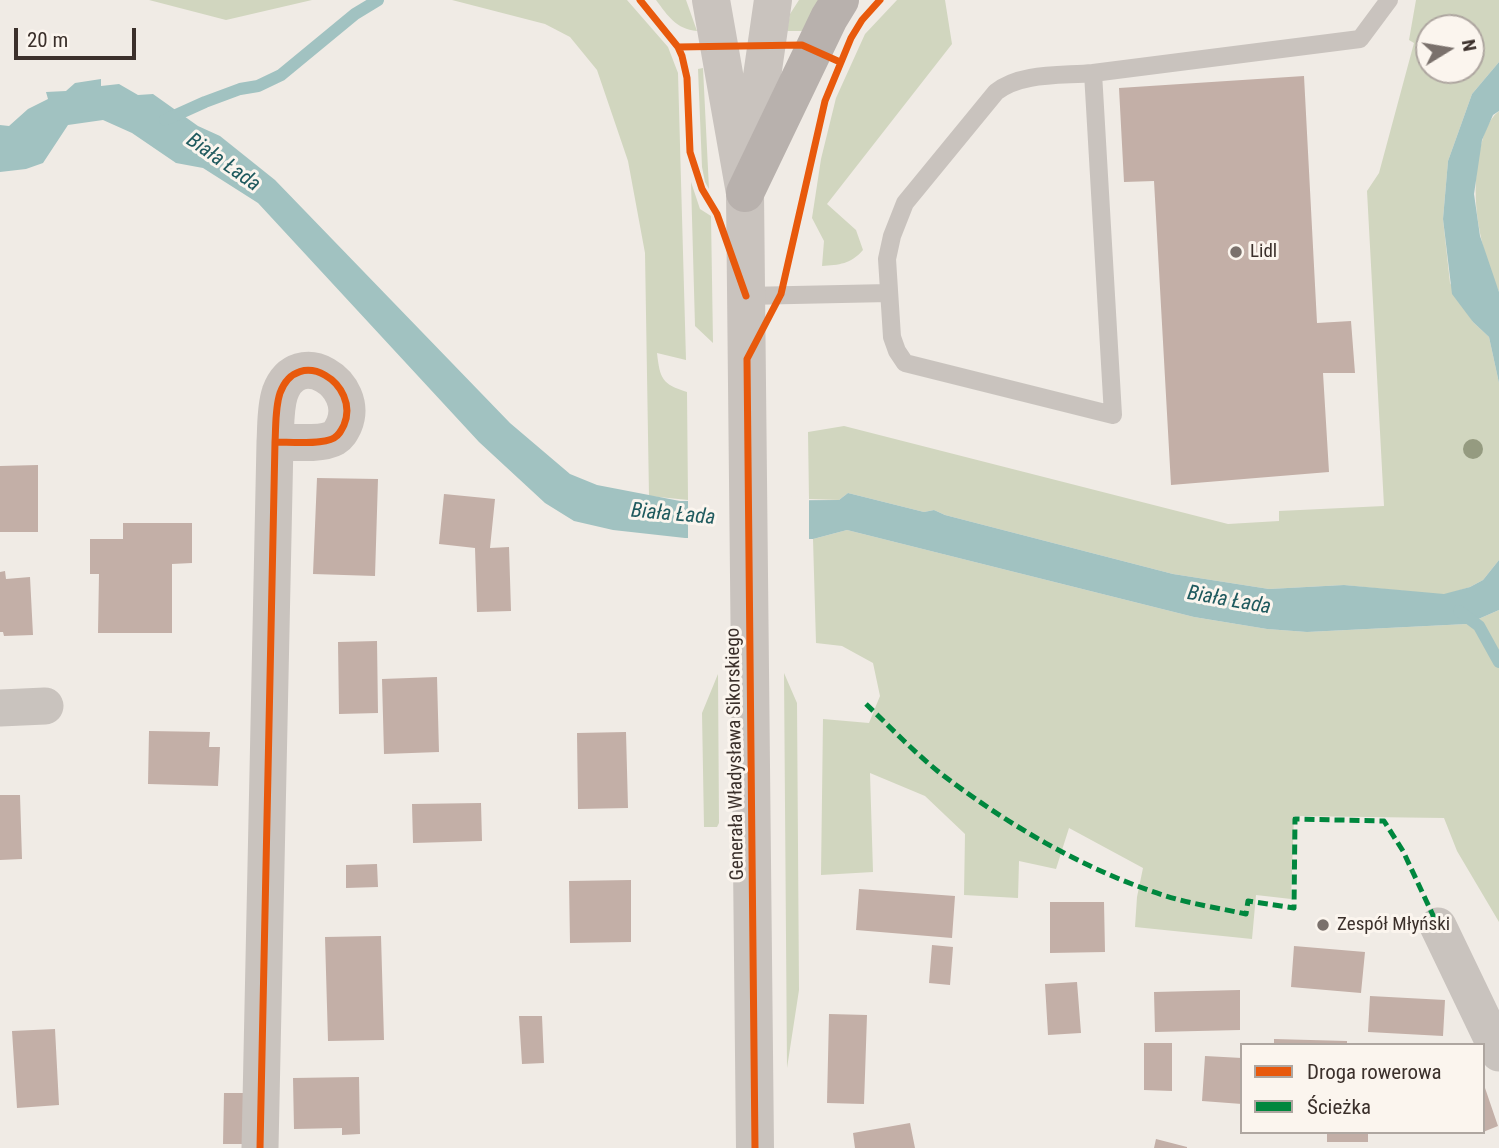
<!DOCTYPE html>
<meta charset="utf-8">
<style>
body{margin:0}
#map{position:relative;width:1499px;height:1148px;overflow:hidden;background:#f0ebe5;font-family:"Roboto Condensed",sans-serif}
canvas{display:block}
.legend{position:absolute;left:1240px;top:1043px;width:245px;height:91px;box-sizing:border-box;background:#fbf5ee;border:2px solid #aea6a0;margin:0;padding:9px 12px;list-style:none;font-size:21px;color:#3b302b}
.legend li{display:flex;align-items:center;gap:14px;height:35px}
.legend b{width:35px;border:2px solid #aea6a0}
.north{position:absolute;left:1415px;top:14px;width:70px;height:70px;box-sizing:border-box;background:#fbf5ee;border:2px solid #aea6a0;border-radius:50%;rotate:79deg;font-size:19px;font-weight:700;line-height:28px;text-align:center;color:#3b302b}
.north::after{content:'';display:block;margin:auto;width:24px;height:32px;background:#7a716c;clip-path:polygon(50% 0,100% 100%,50% 72%,0 100%)}
.scale{position:absolute;left:14px;top:28px;width:122px;height:32px;box-sizing:border-box;border:4px solid #3b302b;border-top:0;padding-left:9px;font-size:21px;line-height:24px;white-space:nowrap;color:#3b302b;-webkit-text-stroke:5px #fbf5ee;paint-order:stroke}
</style>
<div id="map">
<canvas width="1499" height="1148"></canvas>
<ul class="legend">
<li><b style="height:9px;background:#e8590c"></b>Droga rowerowa</li>
<li><b style="height:9px;background:#00873e"></b>Ścieżka</li>
</ul>
<div class="north">N</div>
<div class="scale">20 m</div>
</div>
<script>
const ctx = document.querySelector('canvas').getContext('2d');
ctx.lineJoin = 'round';
function fillPath(path, color) { ctx.fillStyle = color; ctx.fill(path, 'evenodd'); }
function stroke(path, color, width, dash) { ctx.strokeStyle = color; ctx.lineWidth = width; ctx.lineCap = dash ? 'butt' : 'round'; ctx.setLineDash(dash || []); ctx.stroke(path); }
function drawText(font, color, halo, rows, align = 'center') {
  ctx.font = font + ' "Roboto Condensed",sans-serif'; ctx.lineWidth = 6; ctx.setLineDash([]); ctx.textBaseline = 'middle'; ctx.strokeStyle = halo; ctx.fillStyle = color; for (const [text, x, y, turn = 0] of rows) {
    ctx.save(); ctx.translate(x, y); ctx.rotate((+turn || 0) * Math.PI / 180); ctx.textAlign = isNaN(turn) ? turn : align; if (halo) ctx.strokeText(text, 0, 0); ctx.fillText(text, 0, 0); ctx.restore();
  }
}
const green = new Path2D(`
 M 149,0 L 312,0 L 226,20 Z
 M 452,0 L 627,0 L 668,47 L 678,73 L 686,360 L 657,353 C 660,379 662,384 687,392 L 688,500 L 649,496 L 645,253 L 628,161 L 597,70 L 570,37 L 545,24 Z
 M 656,0 L 686,0 L 697,31 C 676,29 668,16 656,0 Z
 M 799,0 L 821,0 L 804,31 L 787,31 L 790,14 Z
 M 897,0 L 945,0 L 952,44 L 827,204 L 856,230 L 863,250 C 851,264 839,265 822,266 L 824,241 L 812,218 L 821,159 L 836,98 L 865,34 Z
 M 1416,0 L 1499,0 L 1499,62 L 1472,94 L 1462,122 L 1448,161 L 1443,219 L 1450,283 L 1473,322 L 1489,337 L 1499,383 L 1499,560 L 1483,580 L 1470,587 L 1444,595 L 1344,585 L 1269,589 L 1173,574 L 945,515 L 934,510 L 924,512 L 848,493 L 839,500 L 809,499 L 808,432 L 844,426 L 1228,524 L 1279,521 L 1279,511 L 1384,506 L 1367,191 L 1379,173 L 1414,43 L 1409,40 ZM 1429,28 L 1471,28 L 1471,70 L 1429,70 Z
 M 703,68 L 709,189 L 705,182 L 702,167 L 698,69 Z
 M 1499,111 L 1499,292 C 1480,248 1470,202 1479,154 C 1482,139 1487,120 1499,111 Z
 M 691,182 L 700,209 L 711,216 L 713,343 L 695,326 Z
 M 847,530 L 1194,617 L 1267,629 L 1307,632 L 1467,624 L 1499,610 L 1499,922 L 1457,851 L 1444,818 L 1294,816 L 1291,899 L 1256,895 L 1252,939 L 1135,927 L 1137,897 L 1143,868 L 1069,828 L 1056,869 L 1019,861 L 1018,898 L 964,895 L 965,834 L 925,796 L 870,773 L 873,872 L 821,875 L 823,719 L 869,723 L 880,696 L 873,663 L 842,646 L 816,643 L 813,539 Z
 M 784,673 L 797,703 L 799,990 L 787,1068 Z
 M 718,674 L 719,823 L 717,827 L 704,827 L 702,713 Z`);
const water = new Path2D(`
 M 1499,62 L 1499,111 L 1493,115 L 1482,140 L 1474,194 L 1480,236 L 1499,292 L 1499,383 L 1489,337 L 1473,322 L 1452,294 L 1443,219 L 1448,161 L 1462,122 L 1472,94 Z
 M 101,79 L 101,86 L 119,84 L 138,95 L 153,94 L 198,126 L 220,136 L 275,180 L 510,423 L 570,474 L 597,485 L 680,501 L 839,500 L 848,493 L 924,512 L 934,510 L 945,515 L 1173,574 L 1269,589 L 1344,585 L 1444,594 L 1470,587 L 1483,580 L 1499,560 L 1499,610 L 1467,624 L 1307,632 L 1267,629 L 1194,617 L 847,530 L 813,539 L 685,538 L 613,530 L 574,521 L 545,503 L 479,442 L 258,203 L 203,168 L 176,163 L 132,133 L 103,120 L 68,125 L 43,163 L 26,169 L 0,172 L 0,125 L 9,126 L 28,109 L 48,99 L 46,92 L 66,91 L 75,83 Z`);
const pier = new Path2D(`
 M 809,496 L 809,543 L 688,541 L 688,497 Z`);
const stream = new Path2D(`
 M 165,120 L 205,102 L 240,89 L 258,86 L 281,75 L 355,14 L 378,0
 M 1459,611 L 1479,626 L 1499,662`);
const building = new Path2D(`
 M 1304,76 L 1317,323 L 1351,321 L 1355,373 L 1323,373 L 1329,472 L 1171,485 L 1154,181 L 1124,182 L 1119,88 Z
 M 38,465 L 38,532 L 0,532 L 0,466 Z
 M 317,478 L 378,479 L 375,576 L 313,574 Z
 M 444,494 L 495,499 L 490,548 L 509,547 L 511,611 L 477,612 L 475,548 L 439,544 Z
 M 123,523 L 192,523 L 192,563 L 172,564 L 172,633 L 98,633 L 99,574 L 90,574 L 90,539 L 123,539 Z
 M 5,571 L 6,579 L 30,577 L 33,635 L 4,636 L 3,632 L 0,632 L 0,572 Z
 M 377,641 L 378,713 L 339,714 L 338,642 Z
 M 437,677 L 439,752 L 384,754 L 382,679 Z
 M 149,731 L 210,732 L 209,747 L 220,747 L 218,786 L 148,784 Z
 M 626,732 L 628,808 L 578,809 L 577,733 Z
 M 0,795 L 20,795 L 22,859 L 0,860 Z
 M 481,803 L 482,841 L 413,843 L 412,804 Z
 M 377,864 L 378,887 L 346,888 L 346,865 Z
 M 631,880 L 631,942 L 570,943 L 569,881 Z
 M 859,889 L 955,896 L 952,938 L 856,930 Z
 M 1050,902 L 1104,902 L 1105,952 L 1050,953 Z
 M 381,936 L 384,1040 L 328,1041 L 325,937 Z
 M 932,945 L 953,947 L 950,985 L 929,983 Z
 M 1294,946 L 1365,952 L 1361,993 L 1291,987 Z
 M 1077,982 L 1081,1033 L 1048,1035 L 1045,984 Z
 M 1240,990 L 1240,1030 L 1155,1032 L 1154,992 Z
 M 1370,996 L 1445,1000 L 1443,1036 L 1368,1032 Z
 M 829,1014 L 867,1015 L 864,1104 L 827,1103 Z
 M 519,1016 L 542,1016 L 544,1063 L 522,1064 Z
 M 55,1029 L 59,1105 L 17,1108 L 12,1031 Z
 M 1274,1039 L 1347,1041 L 1347,1045 L 1274,1045 Z
 M 1144,1043 L 1172,1043 L 1172,1091 L 1144,1090 Z
 M 1205,1056 L 1242,1058 L 1242,1104 L 1202,1101 Z
 M 359,1077 L 360,1134 L 342,1135 L 342,1128 L 294,1129 L 293,1078 Z
 M 1484,1085 L 1498,1126 L 1483,1132 L 1483,1085 Z
 M 224,1093 L 249,1093 L 248,1144 L 223,1144 Z
 M 910,1123 L 915,1148 L 855,1148 L 853,1133 Z
 M 1327,1132 L 1368,1132 L 1368,1142 L 1327,1142 Z
 M 1156,1139 L 1187,1147 L 1187,1148 L 1154,1148 Z`);
const service = new Path2D(`
 M 1093,73 L 1113,415 L 905,363 L 897,351 L 892,337 L 887,259 L 892,236 L 905,203 L 996,92 C 1021,72 1062,76 1093,73 Z
 M 1093,73 L 1360,39 L 1389,0
 M 746,296 L 889,293`);
const minor = new Path2D(`
 M 0,708 L 45,706
 M 1438,926 L 1499,1053
 M 260,1148 L 275,442 C 276,426 275,408 280,393 C 298,344 361,384 344,425 C 341,431 339,435 334,438 C 322,445 290,442 275,442`);
const tertiary = new Path2D(`
 M 711,0 L 745,193 L 755,1148
 M 750,160 L 773,0`);
const primary = new Path2D(`
 M 745,193 L 829,18 L 840,0`);
const quiet = new Path2D(`
 M 866,704 C 890,727 914,752 940,773 C 1007,824 1082,869 1163,895 C 1190,904 1219,908 1246,914 L 1248,901 L 1294,908 L 1295,819 L 1384,821 L 1403,851 L 1438,926`);
const cycleway = new Path2D(`
 M 640,0 L 678,47 L 682,56 L 687,78 L 690,152 L 702,189 L 717,214 L 746,296
 M 678,47 L 802,45 L 840,62
 M 260,1148 L 275,442 C 276,426 275,408 280,393 C 298,344 361,384 344,425 C 341,431 339,435 334,438 C 322,445 290,442 275,442
 M 755,1148 L 747,359 L 781,294 L 825,101 L 851,38 L 862,20 L 880,0`);
const trees = [
 [1473,449]
];
const markers = [
 [1236,252,7,"#7a716c"],
 [1323,925,7,"#7a716c"]
];
const poiNames = [
 ["Lidl",1250,252],
 ["Zespół Młyński",1337,925]
];
const streetNames = [
 ["Generała Władysława Sikorskiego",736,754,-91]
];
const waterNames = [
 ["Biała Łada",223,163,35],
 ["Biała Łada",673,515,5],
 ["Biała Łada",1229,601,10]
];
fillPath(green, '#d1d6bf');
fillPath(water, '#a1c2c1');
fillPath(pier, '#f0ebe5');
stroke(stream, '#a1c2c1', 12);
fillPath(building, '#c3afa7');
stroke(service, '#c9c3be', 18);
stroke(minor, '#c9c3be', 37);
stroke(tertiary, '#c9c3be', 38);
stroke(primary, '#b8b1ad', 38);
stroke(quiet, '#00873e', 5, [10, 5]);
stroke(cycleway, '#e8590c', 7);
ctx.fillStyle = '#959b80';
for (const [x, y] of trees) { ctx.beginPath(); ctx.arc(x, y, 10, 0, 2 * Math.PI); ctx.fill(); }
for (const [x, y, r, color] of markers) { const dot = new Path2D(); dot.arc(x, y, r, 0, 2 * Math.PI); ctx.fillStyle = color; ctx.fill(dot); stroke(dot, '#fbf5ee', 2.5); }
drawText('19px', '#3b302b', '#fbf5ee', poiNames, 'left');
drawText('19px', '#3b302b', '#fbf5ee', streetNames);
drawText('italic 21px', '#1f5a5e', '#fbf5ee', waterNames);
</script>
